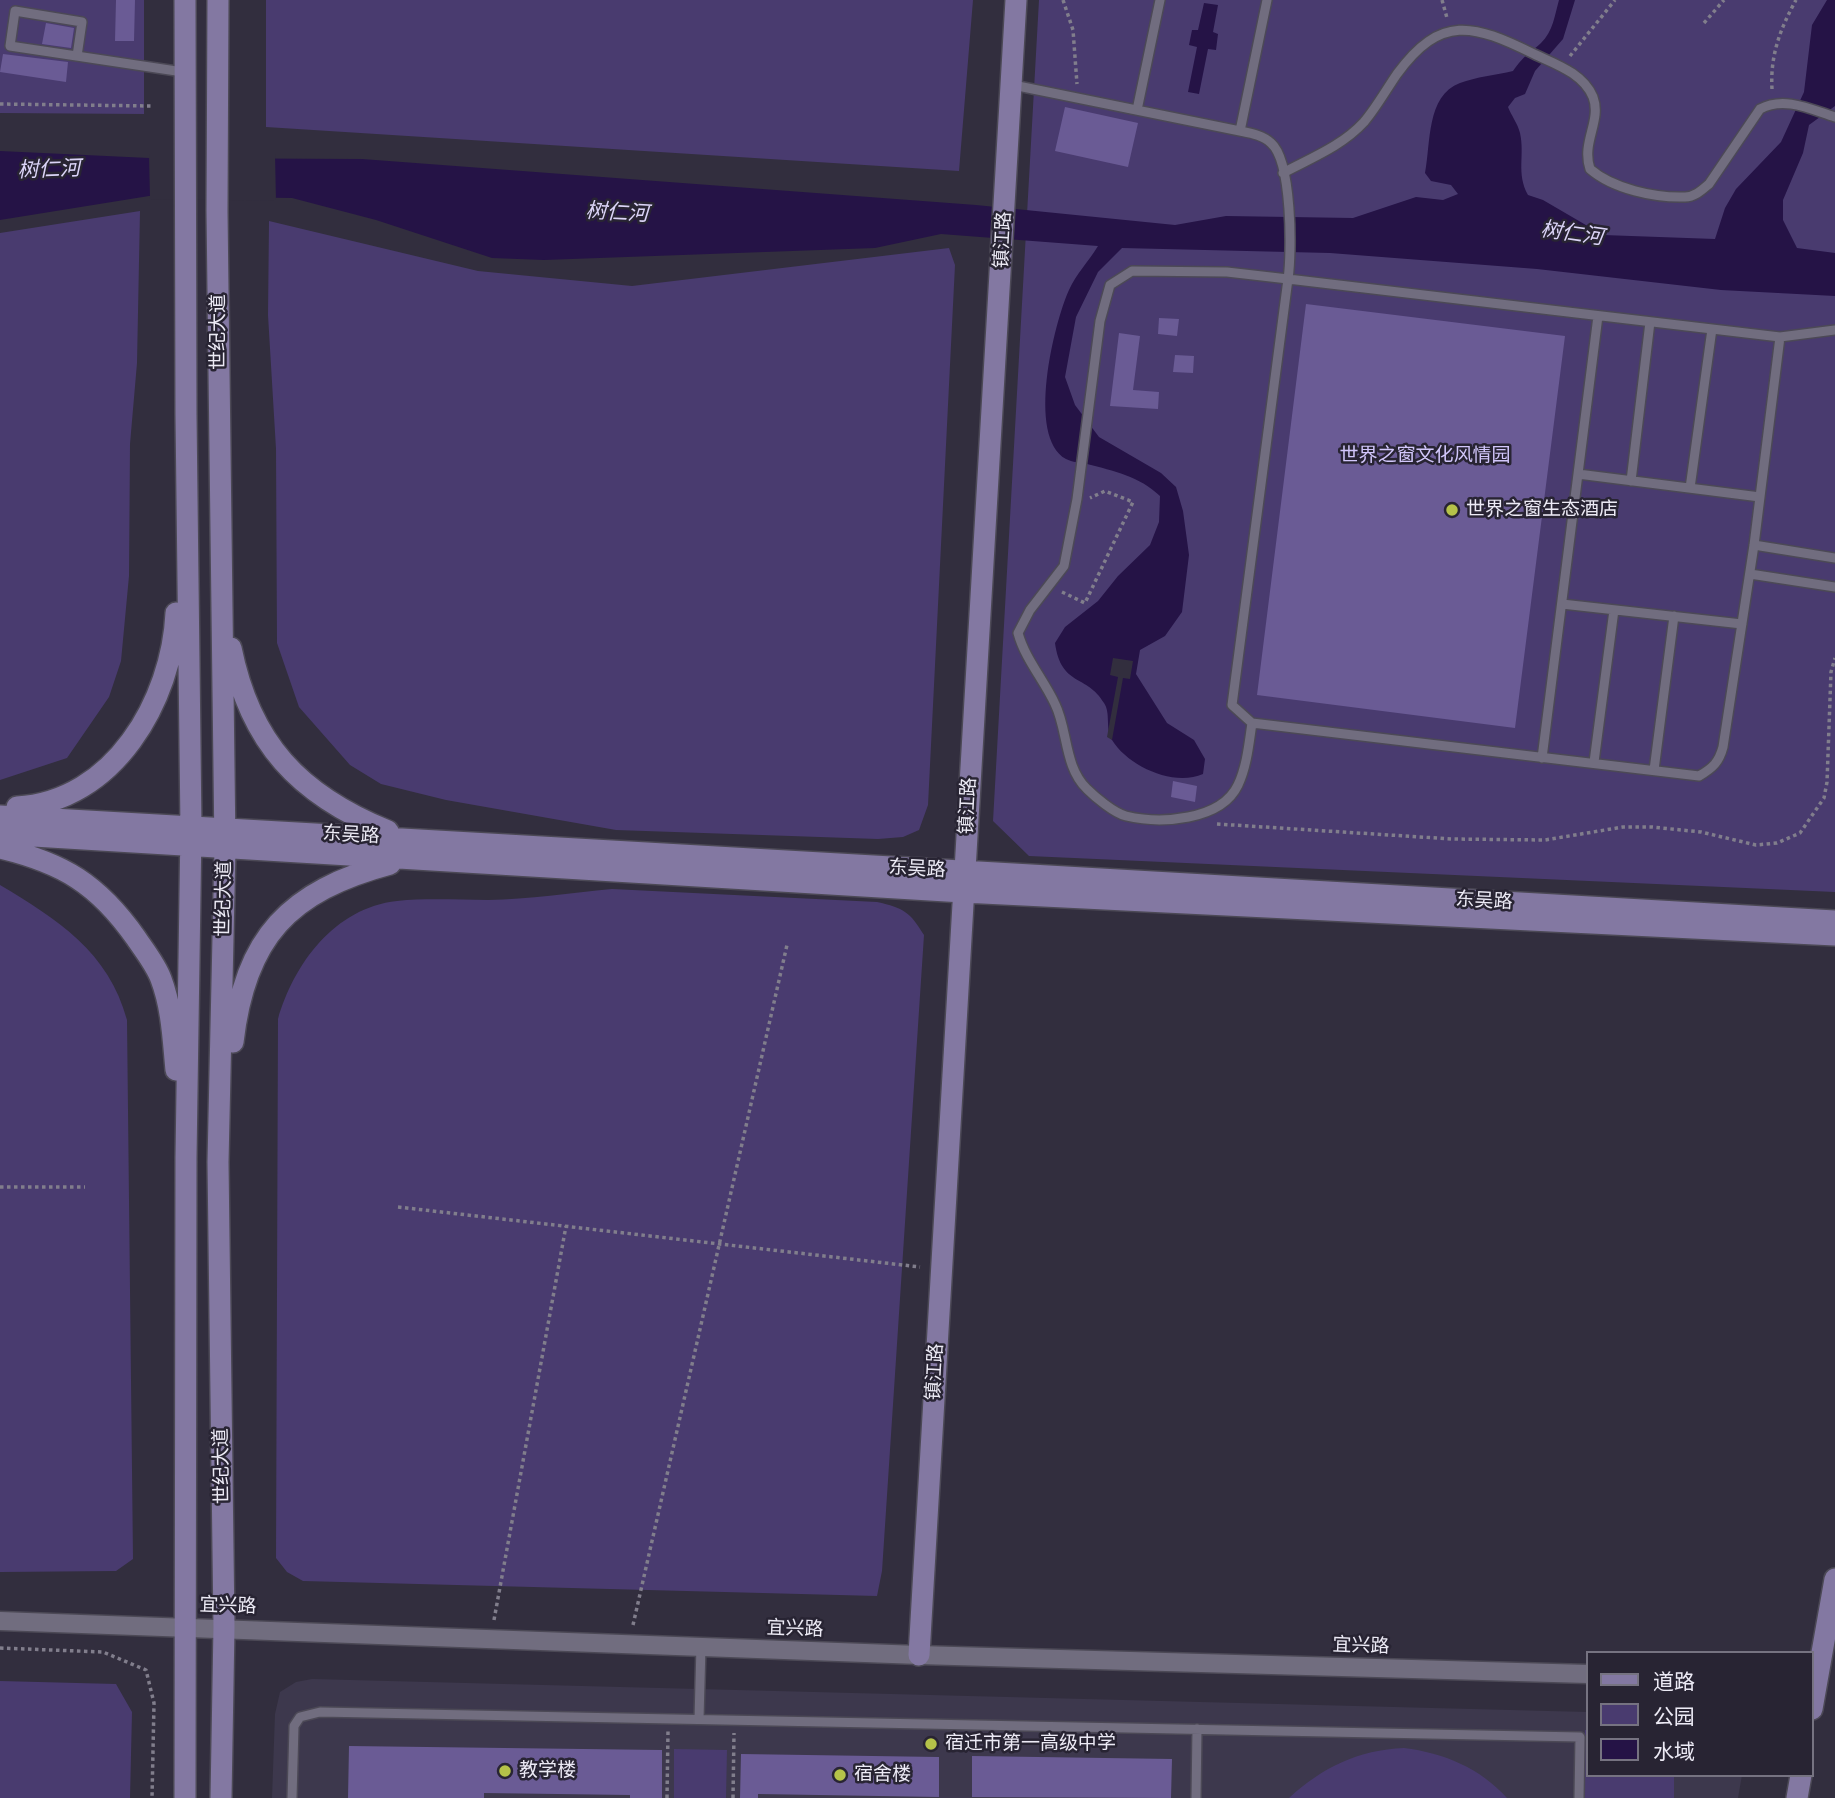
<!DOCTYPE html>
<meta charset="utf-8">
<style>
body{margin:0}
#map{position:relative;width:1835px;height:1798px;overflow:hidden;background:#322e3e;font-family:Karla,"Noto Sans SC",sans-serif}
canvas{display:block}
.legend{position:absolute;left:1586px;top:1651px;width:228px;height:126px;box-sizing:border-box;background:#282433;border:2px solid #767381;margin:0;padding:9px 12px;list-style:none;font-size:21px;color:#eceaf5}
.legend li{display:flex;align-items:center;gap:14px;height:35px}
.legend b{width:35px;border:2px solid #767381}
</style>
<div id="map">
<canvas width="1835" height="1798"></canvas>
<ul class="legend">
<li><b style="height:9px;background:#8378a2"></b>道路</li>
<li><b style="height:19px;background:#493b6f"></b>公园</li>
<li><b style="height:19px;background:#251346"></b>水域</li>
</ul>
</div>
<script>
const ctx = document.querySelector('canvas').getContext('2d');
ctx.lineJoin = 'round';
function fillPath(path, color) { ctx.fillStyle = color; ctx.fill(path, 'evenodd'); }
function stroke(path, color, width, dash) { ctx.strokeStyle = color; ctx.lineWidth = width; ctx.lineCap = dash ? 'butt' : 'round'; ctx.setLineDash(dash || []); ctx.stroke(path); }
function drawText(font, color, halo, rows, align = 'center') {
  ctx.font = font + ' Karla,"Noto Sans SC",sans-serif'; ctx.lineWidth = 5; ctx.setLineDash([]); ctx.textBaseline = 'middle'; ctx.strokeStyle = halo; ctx.fillStyle = color; for (const [text, x, y, turn = 0] of rows) {
    ctx.save(); ctx.translate(x, y); ctx.rotate((+turn || 0) * Math.PI / 180); ctx.textAlign = isNaN(turn) ? turn : align; if (halo) ctx.strokeText(text, 0, 0); ctx.fillText(text, 0, 0); ctx.restore();
  }
}
const built = new Path2D(`
 M 312,1679 L 1588,1712 L 1588,1775 L 1742,1775 L 1738,1798 L 272,1798 L 275,1714 L 280,1692 L 296,1682 Z`);
const green = new Path2D(`
 M 0,0 L 144,0 L 144,114 L 0,113 Z
 M 266,0 L 973,0 L 959,171 L 266,127 Z
 M 1039,0 L 1835,0 L 1835,892 L 1029,856 L 993,821 Z
 M 140,211 L 137,363 L 130,444 L 129,576 L 121,661 L 109,697 L 67,758 L 0,780 L 0,233 Z
 M 269,221 L 478,271 L 632,286 L 949,248 L 955,265 L 928,805 L 919,830 L 903,837 L 878,839 L 616,830 L 446,800 L 381,784 L 350,765 L 299,707 L 277,643 L 276,449 L 268,315 Z
 M 0,885 C 57,919 109,952 127,1020 L 133,1559 L 116,1571 L 0,1572 Z
 M 612,889 L 877,902 C 904,908 910,912 924,935 L 882,1571 L 877,1596 L 303,1581 L 287,1572 L 276,1558 L 278,1019 C 294,964 334,908 397,901 C 427,898 458,900 488,900 C 529,899 571,893 612,889 Z
 M 0,1681 L 116,1684 L 132,1712 L 130,1798 L 0,1798 Z
 M 1585,1730 L 1588,1730 L 1588,1775 L 1674,1775 L 1674,1798 L 1584,1798 Z
 M 1404,1748 C 1444,1753 1480,1768 1507,1798 L 1289,1798 C 1323,1767 1358,1750 1404,1748 Z
 M 674,1749 L 727,1750 L 726,1798 L 674,1798 Z`);
const water = new Path2D(`
 M 1559,0 L 1575,0 L 1563,39 L 1535,71 L 1525,94 L 1515,98 L 1508,107 C 1511,115 1518,124 1520,133 C 1525,156 1516,173 1528,195 L 1543,200 L 1603,235 L 1715,239 L 1725,208 L 1736,189 L 1781,142 L 1804,92 L 1812,25 L 1827,0 L 1835,0 L 1835,106 L 1809,125 L 1803,153 L 1783,200 L 1783,220 L 1797,248 L 1835,253 L 1835,296 L 1721,290 L 1537,269 L 1330,253 L 1122,248 L 1098,272 L 1076,317 L 1065,377 L 1075,405 L 1099,437 L 1161,473 L 1176,487 L 1183,511 L 1189,555 L 1182,612 L 1165,636 L 1140,650 L 1136,674 L 1167,723 L 1194,740 L 1205,759 L 1203,774 C 1173,787 1128,766 1112,740 C 1105,729 1111,713 1104,703 C 1087,674 1061,687 1055,643 L 1065,627 L 1098,601 L 1118,576 L 1150,545 L 1159,522 L 1160,496 C 1139,476 1114,471 1087,464 C 1081,463 1072,462 1066,459 C 1026,437 1054,323 1069,290 C 1076,274 1089,261 1098,246 L 941,234 L 875,248 L 544,260 L 492,258 L 376,220 L 292,198 L 149,196 L 0,220 L 0,151 L 149,158 L 362,159 L 976,205 L 1175,225 L 1226,216 L 1353,218 L 1416,197 L 1443,200 L 1458,194 L 1451,185 L 1431,181 L 1425,173 C 1431,143 1426,96 1460,83 C 1476,77 1496,75 1513,71 C 1524,55 1529,54 1541,43 C 1553,32 1555,14 1559,0 Z
 M 1204,3 L 1218,5 L 1213,32 L 1218,34 L 1216,50 L 1208,49 L 1199,94 L 1188,92 L 1197,47 L 1189,45 L 1192,30 L 1198,30 Z`);
const pier = new Path2D(`
 M 149,154 L 275,154 L 276,201 L 150,199 Z
 M 1113,658 L 1133,661 L 1130,679 L 1123,678 L 1112,740 L 1107,737 L 1118,677 L 1110,675 Z`);
const building = new Path2D(`
 M 116,0 L 135,0 L 134,41 L 115,41 Z
 M 46,23 L 74,28 L 71,48 L 42,44 Z
 M 3,54 L 68,62 L 66,82 L 0,72 Z
 M 1065,107 L 1138,123 L 1128,167 L 1055,151 Z
 M 1306,304 L 1565,336 L 1515,728 L 1257,695 Z
 M 1159,318 L 1179,319 L 1177,336 L 1158,334 Z
 M 1119,333 L 1140,336 L 1133,390 L 1159,392 L 1158,409 L 1110,406 Z
 M 1175,355 L 1194,356 L 1193,373 L 1173,372 Z
 M 1173,781 L 1197,786 L 1195,802 L 1171,797 Z
 M 349,1746 L 662,1750 L 662,1798 L 630,1798 L 630,1795 L 484,1793 L 484,1798 L 348,1798 Z
 M 741,1754 L 939,1757 L 939,1797 L 758,1794 L 758,1798 L 740,1798 Z
 M 972,1756 L 1172,1759 L 1171,1798 L 972,1797 Z`);
const path = new Path2D(`
 M 1063,0 L 1073,30 L 1077,84
 M 1442,0 L 1447,18
 M 1704,23 L 1724,0
 M 1570,56 L 1615,0
 M 1772,89 C 1770,56 1780,29 1796,0
 M 0,104 L 152,106
 M 1062,592 L 1085,603 L 1133,502 L 1105,491 L 1090,498
 M 1217,824 L 1452,839 L 1545,840 L 1623,827 L 1652,827 L 1701,832 L 1756,845 L 1777,843 L 1800,833 L 1824,798 L 1827,782 L 1831,672 L 1835,658
 M 0,1187 L 85,1187
 M 398,1207 L 920,1267
 M 494,1620 L 566,1226
 M 633,1625 L 787,945
 M 0,1648 L 103,1652 L 146,1670 L 154,1703 L 152,1798
 M 667,1798 L 668,1731
 M 733,1798 L 734,1733`);
const lane = new Path2D(`
 M 77,56 L 82,22 L 15,11 L 10,46 L 183,72
 M 1013,85 L 1240,131 C 1250,133 1263,135 1271,143 C 1292,161 1292,252 1288,279 L 1227,272 L 1132,271 L 1110,285 L 1100,321 L 1077,499 L 1064,566 L 1030,610 L 1018,633 C 1025,659 1044,680 1055,704 C 1068,730 1064,767 1087,789 C 1095,797 1114,813 1126,816 C 1160,824 1221,821 1238,785 C 1247,766 1249,743 1252,723
 M 1137,110 L 1160,0
 M 1240,131 L 1267,0
 M 1283,173 C 1311,158 1342,146 1364,122 C 1376,108 1386,90 1397,74 C 1441,14 1473,24 1534,54 C 1555,64 1583,73 1593,97 C 1602,121 1581,142 1590,169 C 1613,189 1655,198 1685,197 C 1695,197 1702,190 1709,184 L 1760,109 C 1784,96 1810,109 1835,117
 M 1288,279 L 1780,337 L 1754,545 L 1723,747 C 1719,762 1713,768 1699,776 L 1252,723 L 1232,705 Z
 M 1780,337 L 1835,330
 M 1578,474 L 1760,497
 M 1631,481 L 1650,322
 M 1690,488 L 1712,329
 M 1754,545 L 1835,558
 M 1750,574 L 1835,587
 M 1562,604 L 1742,624
 M 1542,758 L 1598,316
 M 1594,762 L 1614,610
 M 1654,770 L 1674,616
 M 699,1719 L 701,1646
 M 292,1798 L 294,1726 L 300,1717 L 320,1712 L 1580,1737 L 1579,1798
 M 1196,1798 L 1197,1729`);
const street = new Path2D(`
 M 0,1621 L 919,1655 L 1588,1674`);
const secondary = new Path2D(`
 M 185,0 L 186,415 L 191,828 L 186,1157 L 185,1798
 M 218,0 L 217,211 L 225,848 L 218,1162 L 224,1627 L 221,1798
 M 231,648 C 250,743 299,795 388,831
 M 17,807 C 114,802 172,700 176,613
 M 0,816 L 1835,921
 M 0,834 L 963,892 L 1835,935
 M 0,848 C 63,863 98,884 136,938 C 144,950 156,965 161,979 C 172,1008 173,1039 176,1070
 M 233,1042 C 245,937 289,891 390,864
 M 919,1655 L 1016,0
 M 1812,1709 L 1835,1579
 M 1797,1798 L 1801,1775`);
const markers = [
 [1452,510,7,"#b5c249"],
 [931,1744,7,"#b5c249"],
 [505,1771,7,"#b5c249"],
 [840,1775,7,"#b5c249"]
];
const streetNames = [
 ["镇江路",1003,240,-87],
 ["世纪大道",219,332,-90],
 ["镇江路",968,806,-87],
 ["东吴路",351,835,3],
 ["东吴路",917,869,3],
 ["世纪大道",224,899,-89],
 ["东吴路",1484,901,3],
 ["镇江路",935,1372,-87],
 ["世纪大道",222,1466,-91],
 ["宜兴路",228,1606,2],
 ["宜兴路",795,1629,2],
 ["宜兴路",1361,1646,2]
];
const parkNames = [
 ["世界之窗文化风情园",1425,456]
];
const poiNames = [
 ["世界之窗生态酒店",1466,510],
 ["宿迁市第一高级中学",945,1744],
 ["教学楼",519,1771],
 ["宿舍楼",854,1775]
];
const waterNames = [
 ["树仁河",49,170,-2],
 ["树仁河",617,213,3],
 ["树仁河",1572,234,8]
];
fillPath(built, '#3d384d');
fillPath(green, '#493b6f');
fillPath(water, '#251346');
fillPath(pier, '#322e3e');
fillPath(building, '#6a5b95');
stroke(lane, '#4c4956', 12);
stroke(street, '#4c4956', 21);
stroke(secondary, '#4c4956', 24);
stroke(path, '#817e8c', 3.5, [3.5, 3.5]);
stroke(lane, '#716d7f', 9);
stroke(street, '#716d7f', 18);
stroke(secondary, '#8378a2', 21);
for (const [x, y, r, color] of markers) { const dot = new Path2D(); dot.arc(x, y, r, 0, 2 * Math.PI); ctx.fillStyle = color; ctx.fill(dot); stroke(dot, '#282433', 2.5); }
drawText('19px', '#eceaf5', '#282433', streetNames);
drawText('19px', '#d2c7fb', '#282433', parkNames);
drawText('19px', '#eceaf5', '#282433', poiNames, 'left');
drawText('italic 21px', '#dbd4f7', '#282433', waterNames);
</script>
